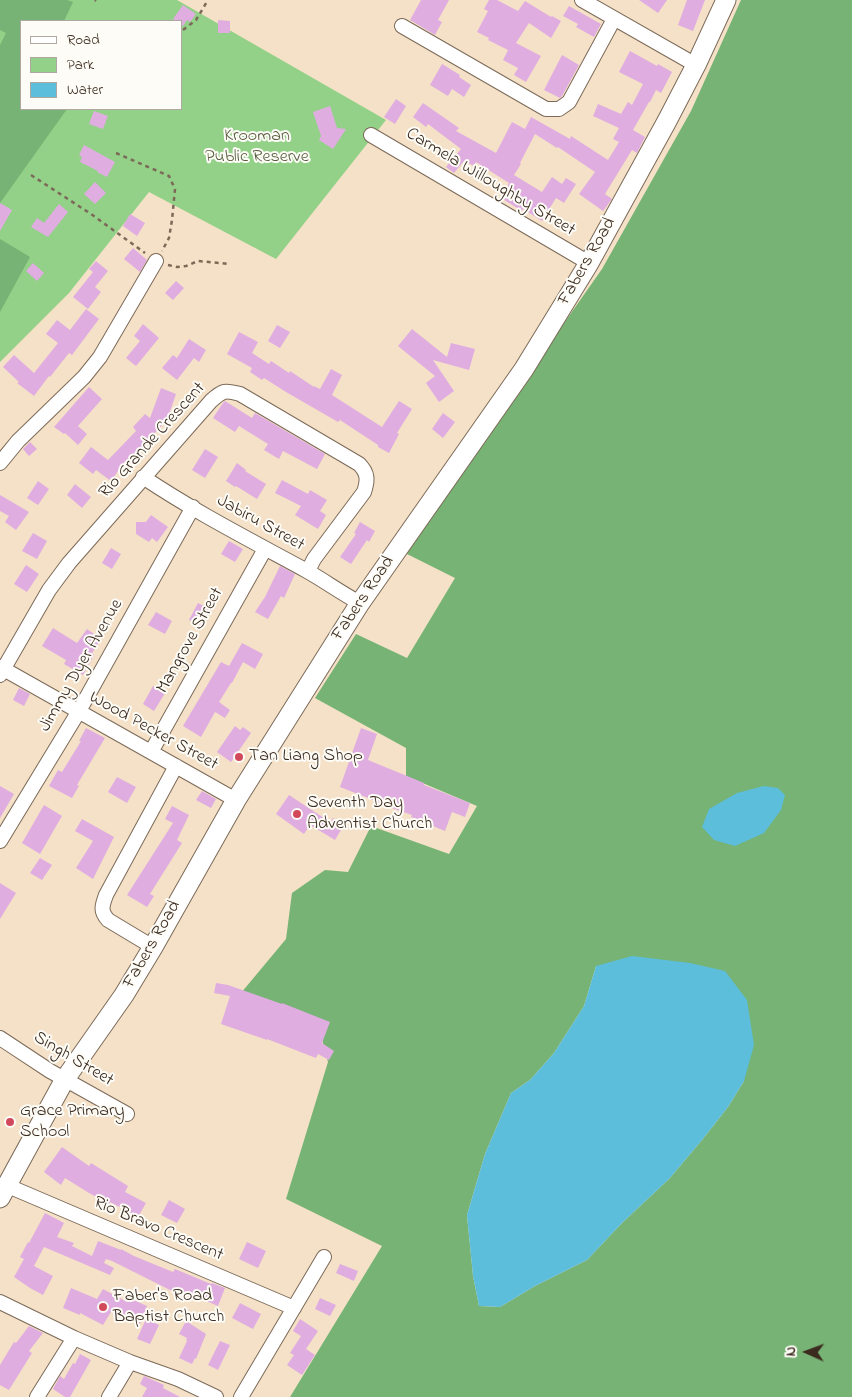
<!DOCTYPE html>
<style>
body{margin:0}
#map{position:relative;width:852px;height:1397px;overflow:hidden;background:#f4e1c7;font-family:"Indie Flower",sans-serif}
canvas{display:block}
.legend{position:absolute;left:20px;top:20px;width:162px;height:90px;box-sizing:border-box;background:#fdfcf7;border:1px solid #afa8a0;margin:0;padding:6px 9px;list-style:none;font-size:15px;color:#3b2a1e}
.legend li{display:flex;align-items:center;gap:10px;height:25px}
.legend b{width:25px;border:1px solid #afa8a0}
.north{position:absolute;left:782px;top:1327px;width:50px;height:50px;-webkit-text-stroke:4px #fdfcf7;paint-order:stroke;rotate:272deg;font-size:14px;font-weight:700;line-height:20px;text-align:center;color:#3b2a1e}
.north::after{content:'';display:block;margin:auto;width:18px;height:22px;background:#3b2a1e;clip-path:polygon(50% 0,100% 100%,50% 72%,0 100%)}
</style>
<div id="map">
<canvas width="852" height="1397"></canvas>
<ul class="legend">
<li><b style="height:6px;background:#fff"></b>Road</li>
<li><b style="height:14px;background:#93d188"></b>Park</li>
<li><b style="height:14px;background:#5dbedb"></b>Water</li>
</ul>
<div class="north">N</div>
</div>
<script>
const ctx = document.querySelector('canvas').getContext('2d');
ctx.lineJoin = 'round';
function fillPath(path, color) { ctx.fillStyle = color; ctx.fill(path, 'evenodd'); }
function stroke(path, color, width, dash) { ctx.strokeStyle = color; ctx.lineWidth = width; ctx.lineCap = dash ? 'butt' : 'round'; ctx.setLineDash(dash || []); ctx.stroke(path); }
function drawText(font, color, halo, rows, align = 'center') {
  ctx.font = font + ' "Indie Flower",sans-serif'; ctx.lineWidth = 4; ctx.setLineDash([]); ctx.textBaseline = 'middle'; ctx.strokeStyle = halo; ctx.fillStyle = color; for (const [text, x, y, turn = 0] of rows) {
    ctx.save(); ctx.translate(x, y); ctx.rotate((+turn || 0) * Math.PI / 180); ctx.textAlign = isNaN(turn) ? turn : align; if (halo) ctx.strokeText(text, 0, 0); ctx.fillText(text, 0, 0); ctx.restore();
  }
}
const green = new Path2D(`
 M 0,0 L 177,0 L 386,120 L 276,259 L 149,192 L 69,293 L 0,362 ZM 21,21 L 181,21 L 181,109 L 21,109 Z`);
const forest = new Path2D(`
 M 0,0 L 67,0 L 73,2 L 64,21 L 21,21 L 21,109 L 67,109 L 0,203 L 0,45 L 6,33 L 0,30 Z
 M 741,0 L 852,0 L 852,1397 L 290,1397 L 382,1246 L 286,1199 L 328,1062 L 319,1028 L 241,993 L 286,939 L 292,893 L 325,870 L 348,872 L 371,826 L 449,854 L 477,806 L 406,776 L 406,748 L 315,698 L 356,634 L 407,658 L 455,578 L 403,552 L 602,269 L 691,111 ZM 596,966 L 744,1081 L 728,1107 L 702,1140 L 669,1179 L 622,1223 L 587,1260 L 535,1286 L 500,1307 L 479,1306 L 473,1276 L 467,1215 L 485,1154 L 511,1093 L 530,1080 L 554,1053 L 584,1006 Z
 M 0,239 L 30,257 L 0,312 Z`);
const water = new Path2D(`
 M 764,786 L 778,788 L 785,795 L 781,810 L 764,833 L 735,846 L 714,840 L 702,827 L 709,809 L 737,793 Z
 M 632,956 L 690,963 L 725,971 L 747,1000 L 754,1045 L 744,1081 L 728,1107 L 702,1140 L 669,1179 L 622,1223 L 587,1260 L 535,1286 L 500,1307 L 479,1306 L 473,1276 L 467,1215 L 485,1154 L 511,1093 L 530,1080 L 554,1053 L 584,1006 L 596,966 Z`);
const building = new Path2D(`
 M 421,0 L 449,0 L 438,20 L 442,22 L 435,35 L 410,20 Z
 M 489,0 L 497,0 L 518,11 L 525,1 L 551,17 L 552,16 L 561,21 L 551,38 L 529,23 L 516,43 L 541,56 L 526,82 L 514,75 L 518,68 L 503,60 L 508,50 L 488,40 L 489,38 L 477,32 L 488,11 L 484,9 Z
 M 639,0 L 667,0 L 658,13 Z
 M 687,0 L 705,0 L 693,31 L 678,25 Z
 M 183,5 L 196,14 L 190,22 L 187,20 L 183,26 L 181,25 L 181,21 L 176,21 L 173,19 Z
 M 569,6 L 601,24 L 594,37 L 576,27 L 578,24 L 563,16 Z
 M 218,20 L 230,21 L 230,33 L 218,33 Z
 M 630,51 L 657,66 L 658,64 L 672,72 L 661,93 L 656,90 L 650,102 L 649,102 L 633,130 L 645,137 L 637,153 L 632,150 L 605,194 L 612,199 L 603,211 L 579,194 L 595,172 L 558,147 L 557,148 L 535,134 L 520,163 L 521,164 L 514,175 L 542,192 L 552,177 L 562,184 L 566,178 L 576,184 L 564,203 L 556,198 L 542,221 L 523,209 L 522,211 L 501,198 L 509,183 L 476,162 L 474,166 L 464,161 L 454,173 L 446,167 L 461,149 L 428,124 L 426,127 L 413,117 L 423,103 L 459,128 L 456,131 L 496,153 L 512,122 L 525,129 L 531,117 L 570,139 L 571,136 L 608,160 L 619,142 L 613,139 L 619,128 L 593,116 L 598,104 L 621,114 L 628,102 L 632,105 L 643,84 L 619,72 Z
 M 562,55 L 579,65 L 562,96 L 560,98 L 544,90 Z
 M 442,64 L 460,75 L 459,77 L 471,85 L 464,97 L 452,89 L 448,96 L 430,85 Z
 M 396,99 L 406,106 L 395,124 L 384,117 Z
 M 330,106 L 337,128 L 346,129 L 333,149 L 319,140 L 321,136 L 313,112 Z
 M 94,111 L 108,116 L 103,129 L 89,124 Z
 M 84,145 L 115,162 L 107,177 L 97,172 L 98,171 L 80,162 L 82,157 L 79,155 Z
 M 95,182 L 106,193 L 95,204 L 84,194 Z
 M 0,203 L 12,210 L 0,231 Z
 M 59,204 L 68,212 L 48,237 L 31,227 L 37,218 L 44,223 Z
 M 130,214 L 145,223 L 137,236 L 123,226 Z
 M 133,248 L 147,260 L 140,272 L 124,259 Z
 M 96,261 L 108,271 L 95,287 L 101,292 L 88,309 L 73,297 L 93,272 L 89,269 Z
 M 33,263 L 44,273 L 37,281 L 26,271 Z
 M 176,281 L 184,288 L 173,300 L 165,293 Z
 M 86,309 L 99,319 L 72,355 L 69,353 L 50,377 L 49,376 L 34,396 L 17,383 L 19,382 L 3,367 L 14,355 L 34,373 L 58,343 L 46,334 L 57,320 L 70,330 Z
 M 143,324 L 159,338 L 136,366 L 126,358 L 140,341 L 134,336 Z
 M 277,325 L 290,332 L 280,348 L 268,341 Z
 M 412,329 L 447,357 L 451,343 L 475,349 L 469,370 L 433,360 L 454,391 L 439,402 L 426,383 L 435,376 L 398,346 Z
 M 239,332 L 258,342 L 252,353 L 269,364 L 271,361 L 289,373 L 290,371 L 314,387 L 314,386 L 320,389 L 331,369 L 342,375 L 332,395 L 382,427 L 399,401 L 412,409 L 397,433 L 399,434 L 389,453 L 378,447 L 378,445 L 340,420 L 338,422 L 286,392 L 264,378 L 262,380 L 250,372 L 252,368 L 227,354 Z
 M 189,339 L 206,350 L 199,362 L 194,358 L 177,380 L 162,368 L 173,355 L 177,358 Z
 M 89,387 L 102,399 L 78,426 L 87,434 L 78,445 L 65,433 L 64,434 L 54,427 Z
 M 161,388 L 176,394 L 167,420 L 138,451 L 141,453 L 129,465 L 125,461 L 111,481 L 96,470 L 93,474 L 79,463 L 91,447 L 108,460 L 136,431 L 133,427 L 145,414 L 150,418 Z
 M 225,401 L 252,418 L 255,413 L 325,454 L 317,469 L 283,451 L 279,459 L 264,450 L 268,444 L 239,426 L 235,432 L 213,418 L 223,403 Z
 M 443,413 L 455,422 L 443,438 L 432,429 Z
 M 30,442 L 37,449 L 29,456 L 23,449 Z
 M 205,449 L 218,457 L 205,478 L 192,470 Z
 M 237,463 L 246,470 L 245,471 L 266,484 L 257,499 L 236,486 L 235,487 L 226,481 Z
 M 282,480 L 308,494 L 310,490 L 327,500 L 320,511 L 326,515 L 318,529 L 295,515 L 301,506 L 275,493 Z
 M 38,481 L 49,489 L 38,505 L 27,498 Z
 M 75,484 L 91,497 L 82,508 L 67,495 Z
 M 0,495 L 29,512 L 16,530 L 5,522 L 9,516 L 0,511 Z
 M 151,515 L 168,527 L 157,542 L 152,538 L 149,542 L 136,534 L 136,522 L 146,522 Z
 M 360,522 L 375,531 L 369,542 L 367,540 L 351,564 L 340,557 L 356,534 L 354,533 Z
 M 33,533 L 47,541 L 37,559 L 22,551 Z
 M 229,541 L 243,549 L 235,562 L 221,554 Z
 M 111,548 L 121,554 L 112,569 L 102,563 Z
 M 26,565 L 39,574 L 27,592 L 14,584 Z
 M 280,566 L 295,574 L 284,598 L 281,596 L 268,619 L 255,612 L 265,597 Z
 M 198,603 L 211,610 L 202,627 L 189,620 Z
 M 156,612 L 172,621 L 165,634 L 148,625 Z
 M 53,628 L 77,643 L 87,629 L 101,639 L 92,653 L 94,655 L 83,675 L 64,664 L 66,660 L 42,646 Z
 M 242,643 L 263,654 L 255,669 L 243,662 L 232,683 L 231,683 L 219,702 L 230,710 L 225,718 L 215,712 L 201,737 L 183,726 L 221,662 L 229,666 Z
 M 153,686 L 165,693 L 154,711 L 143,704 Z
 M 19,688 L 30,694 L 24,706 L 13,700 Z
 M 235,726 L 240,730 L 243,727 L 251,733 L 231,762 L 217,752 Z
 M 86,728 L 105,738 L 77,785 L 79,786 L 72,798 L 49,786 L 58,770 L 62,772 L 81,741 L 79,741 Z
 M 361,728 L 377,734 L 368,760 L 424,783 L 424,785 L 470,803 L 465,817 L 452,812 L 445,831 L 411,817 L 412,815 L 386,806 L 386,805 L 340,787 Z
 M 117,777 L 136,787 L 127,803 L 108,792 Z
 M 0,786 L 14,794 L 0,818 Z
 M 202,791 L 216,799 L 211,808 L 196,800 Z
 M 289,795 L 330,822 L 333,818 L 344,825 L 335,840 L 310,825 L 304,834 L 276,814 Z
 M 44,805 L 62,816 L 40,854 L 22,843 Z
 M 172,806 L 189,815 L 177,840 L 182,843 L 150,894 L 154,896 L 147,907 L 127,895 L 173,823 L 165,819 Z
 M 82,819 L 114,837 L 93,879 L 76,868 L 93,841 L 75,831 Z
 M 40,858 L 52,865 L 42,880 L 30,873 Z
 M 0,883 L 16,893 L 0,919 Z
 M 216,983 L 228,985 L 282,1004 L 282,1003 L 330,1022 L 322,1043 L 334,1051 L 329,1060 L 318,1054 L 316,1058 L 267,1039 L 267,1040 L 221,1024 L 230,996 L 214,993 Z
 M 62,1147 L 89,1166 L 91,1163 L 128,1186 L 125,1192 L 146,1203 L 138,1217 L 110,1202 L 109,1204 L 89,1193 L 65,1178 L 61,1185 L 44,1172 Z
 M 169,1200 L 185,1209 L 177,1223 L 161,1215 Z
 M 45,1213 L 64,1223 L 57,1237 L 74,1243 L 72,1246 L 92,1256 L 98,1241 L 121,1250 L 121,1249 L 134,1256 L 173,1272 L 175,1269 L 211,1284 L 212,1283 L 225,1288 L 218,1306 L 188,1293 L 186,1297 L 180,1295 L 112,1261 L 106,1259 L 104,1263 L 114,1268 L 110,1275 L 44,1247 L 34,1266 L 53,1276 L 43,1295 L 30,1288 L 14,1277 L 24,1259 L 20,1257 L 28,1242 L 29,1243 Z
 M 247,1242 L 266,1251 L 258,1268 L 239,1259 Z
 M 340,1264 L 358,1271 L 354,1281 L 336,1273 Z
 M 71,1288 L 97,1299 L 103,1289 L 127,1302 L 129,1298 L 147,1306 L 140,1324 L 111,1312 L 103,1325 L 80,1313 L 80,1315 L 63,1308 Z
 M 320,1298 L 336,1305 L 330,1316 L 315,1309 Z
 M 240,1303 L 261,1314 L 253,1329 L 232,1318 Z
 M 146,1319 L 159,1325 L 150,1344 L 137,1339 Z
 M 300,1319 L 318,1331 L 306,1349 L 315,1355 L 302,1375 L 287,1365 L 294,1355 L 290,1353 L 301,1336 L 293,1331 Z
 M 186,1321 L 206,1334 L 196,1359 L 195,1358 L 192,1364 L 179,1358 L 187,1341 L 186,1340 L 187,1338 L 179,1334 Z
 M 29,1326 L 43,1333 L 29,1351 L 32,1353 L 9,1390 L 0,1385 L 0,1365 L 14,1342 L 16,1343 Z
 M 220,1341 L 230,1345 L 218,1370 L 208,1365 Z
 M 80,1354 L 91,1360 L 70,1397 L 65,1397 L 53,1389 L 60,1376 L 64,1379 L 73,1363 L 75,1364 Z
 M 144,1376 L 164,1385 L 163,1388 L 180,1397 L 142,1397 L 147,1388 L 140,1384 Z`);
const path = new Path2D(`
 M 95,0 L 96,1
 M 183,30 L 196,20 L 208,0
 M 116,153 L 169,176 L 175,189 L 172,220 L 169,238 L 162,251
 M 31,175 L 91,214 L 145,253
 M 168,265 L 177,267 L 186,266 L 198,261 L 230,264`);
const street = new Path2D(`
 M 582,0 L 696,65
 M 402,26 L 546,109 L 559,109 L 569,102 L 614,19
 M 371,135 L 589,263
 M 0,463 L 18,441 L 84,377 L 100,357 L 156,261
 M 143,477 C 195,512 252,541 307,571 C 325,581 341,593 360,603
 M 0,667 L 236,800
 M 0,675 L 49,590 L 69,563 L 211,401 C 223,390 225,390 240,394 L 359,464 C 368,473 368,480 364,492 L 314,559 L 308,571
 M 151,752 L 265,549
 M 0,841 L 79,711 L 193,507
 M 153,947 L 108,920 C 100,911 102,906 106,895 L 176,766
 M 0,1038 L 50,1071 L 127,1114
 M 8,1186 L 294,1308
 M 0,1302 L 74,1338 L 130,1362 L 178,1379 L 216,1397
 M 37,1397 L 74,1338
 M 109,1397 L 130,1362
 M 241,1397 L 324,1257`);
const secondary = new Path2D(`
 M 0,1198 L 65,1079 L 124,995 L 153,947 L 236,800 L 360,603 L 524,369 L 589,263 L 667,121 L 696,65 L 726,0`);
const markers = [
 [239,757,5,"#d1495b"],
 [297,814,5,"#d1495b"],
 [10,1122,5,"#d1495b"],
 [103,1307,5,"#d1495b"]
];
const parkNames = [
 ["Krooman",257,137],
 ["Public Reserve",257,158]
];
const streetNames = [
 ["Carmela Willoughby Street",490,183,31],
 ["Fabers Road",588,262,-60],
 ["Rio Grande Crescent",153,441,-48],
 ["Jabiru Street",260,524,29],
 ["Fabers Road",364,599,-56],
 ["Mangrove Street",191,641,-61],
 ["Jimmy Dyer Avenue",82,666,-60],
 ["Wood Pecker Street",153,732,29],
 ["Fabers Road",153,945,-60],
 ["Singh Street",73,1060,31],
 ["Rio Bravo Crescent",158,1230,23]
];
const poiNames = [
 ["Tan Liang Shop",249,757],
 ["Seventh Day",307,804],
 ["Adventist Church",307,825],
 ["Grace Primary",20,1112],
 ["School",20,1133],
 ["Faber's Road",113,1297],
 ["Baptist Church",113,1318]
];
fillPath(green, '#93d188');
fillPath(forest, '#76b374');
fillPath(water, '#5dbedb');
fillPath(building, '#e0ade1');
stroke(street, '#7c6a59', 16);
stroke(secondary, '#7c6a59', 21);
stroke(path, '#7c6a59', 2.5, [4, 4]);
stroke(street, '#fff', 14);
stroke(secondary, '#fff', 19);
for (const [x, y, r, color] of markers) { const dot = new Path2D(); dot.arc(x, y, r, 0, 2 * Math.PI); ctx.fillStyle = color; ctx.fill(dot); stroke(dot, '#fdfcf7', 2); }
drawText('18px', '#555c3e', '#fdfcf7', parkNames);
drawText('18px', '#3b2a1e', '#fdfcf7', streetNames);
drawText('18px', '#3b2a1e', '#fdfcf7', poiNames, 'left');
</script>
